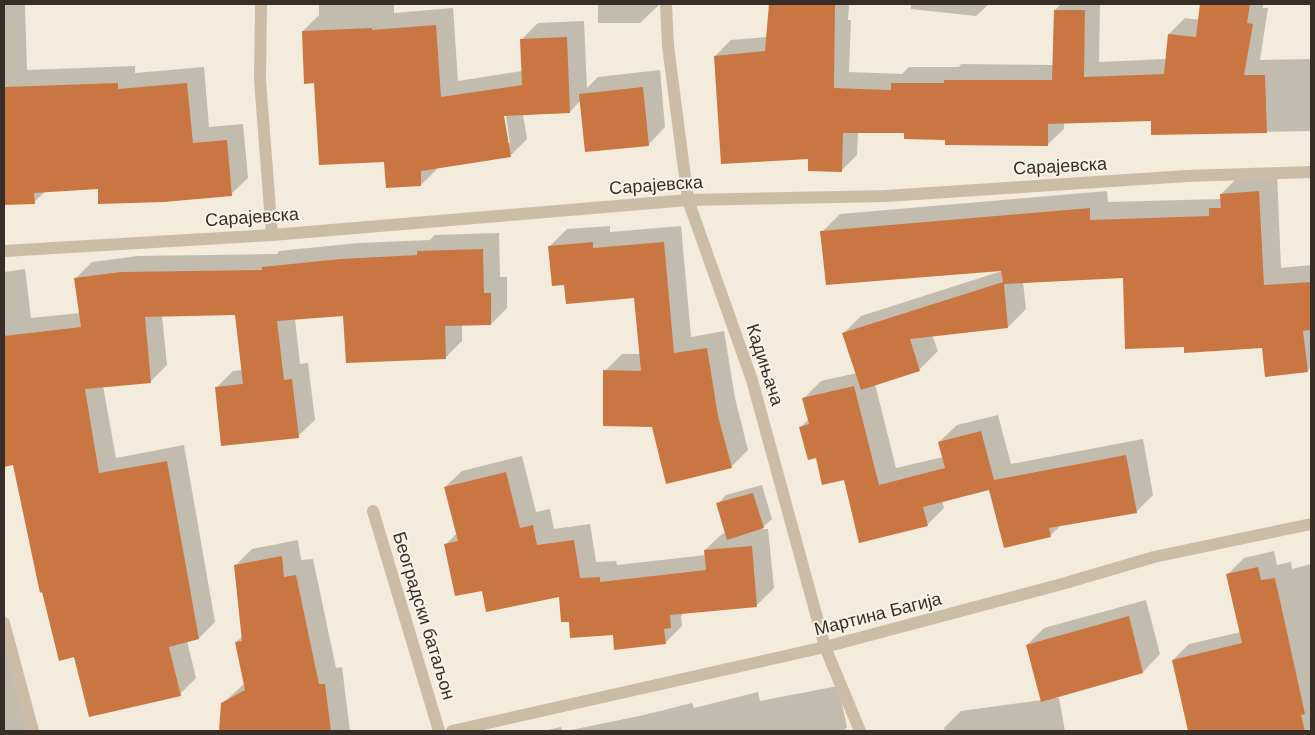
<!DOCTYPE html>
<meta charset="utf-8">
<style>
body{margin:0}
#map{position:relative;width:1315px;height:735px;overflow:hidden;background:#f3ebdb;font-family:Helvetica,sans-serif}
canvas{display:block}
.frame{position:absolute;inset:0;border:5px solid #372f27;pointer-events:none}
</style>
<div id="map">
<canvas width="1315" height="735"></canvas>
<div class="frame"></div>
</div>
<script>
const ctx = document.querySelector('canvas').getContext('2d');
ctx.lineJoin = 'round';
function fillPath(path, color) { ctx.fillStyle = color; ctx.fill(path, 'evenodd'); }
function stroke(path, color, width, dash) { ctx.strokeStyle = color; ctx.lineWidth = width; ctx.lineCap = dash ? 'butt' : 'round'; ctx.setLineDash(dash || []); ctx.stroke(path); }
function drawText(font, color, halo, rows, align = 'center') {
  ctx.font = font + ' Helvetica,sans-serif'; ctx.lineWidth = 4; ctx.setLineDash([]); ctx.textBaseline = 'middle'; ctx.strokeStyle = halo; ctx.fillStyle = color; for (const [text, x, y, turn = 0] of rows) {
    ctx.save(); ctx.translate(x, y); ctx.rotate((+turn || 0) * Math.PI / 180); ctx.textAlign = isNaN(turn) ? turn : align; if (halo) ctx.strokeText(text, 0, 0); ctx.fillText(text, 0, 0); ctx.restore();
  }
}
const shadow = new Path2D(`
 M 4,4 L 25,4 L 27,70 L 135,66 L 135,73 L 204,67 L 209,127 L 243,124 L 248,178 L 231,194 L 99,187 L 46,191 L 34,202 L 4,204 Z
 M 319,4 L 394,4 L 394,13 L 453,8 L 458,81 L 522,71 L 521,40 L 538,23 L 584,21 L 587,88 L 598,77 L 660,70 L 665,127 L 648,145 L 581,100 L 570,112 L 523,114 L 527,139 L 510,156 L 438,168 L 421,185 L 385,160 L 316,82 L 303,31 L 319,15 ZM 505,109 L 510,143 L 507,143 L 502,110 Z
 M 598,4 L 658,4 L 658,6 L 640,23 L 598,23 Z
 M 770,4 L 849,4 L 848,20 L 851,20 L 849,72 L 902,74 L 909,67 L 959,67 L 961,64 L 1054,65 L 1055,10 L 1061,4 L 1100,4 L 1099,62 L 1166,59 L 1169,34 L 1185,18 L 1200,20 L 1202,4 L 1263,4 L 1263,8 L 1268,8 L 1260,60 L 1311,59 L 1311,131 L 1153,134 L 1153,119 L 1064,122 L 1064,129 L 1048,144 L 906,132 L 858,132 L 857,155 L 841,171 L 809,157 L 715,56 L 731,40 L 767,37 Z
 M 911,4 L 989,4 L 976,16 L 911,9 Z
 M 1277,174 L 1281,268 L 1311,265 L 1311,367 L 1307,371 L 1263,347 L 1185,346 L 1124,277 L 1023,282 L 1026,309 L 1008,327 L 932,335 L 938,351 L 920,369 L 875,384 L 896,468 L 943,457 L 939,442 L 957,425 L 998,415 L 1011,464 L 1143,439 L 1153,495 L 1136,512 L 1061,525 L 1050,536 L 990,488 L 942,500 L 944,508 L 927,525 L 817,457 L 801,427 L 809,419 L 804,398 L 821,381 L 857,373 L 843,334 L 861,316 L 1005,270 L 822,232 L 840,214 L 1107,191 L 1108,202 L 1220,199 L 1221,194 L 1239,176 Z
 M 610,226 L 610,232 L 681,226 L 691,337 L 724,331 L 735,398 L 748,450 L 731,467 L 605,371 L 622,354 L 640,354 L 635,297 L 566,283 L 550,246 L 567,229 Z
 M 499,233 L 500,277 L 507,277 L 507,308 L 491,324 L 462,325 L 462,341 L 445,358 L 344,315 L 295,319 L 300,364 L 308,363 L 315,420 L 298,436 L 216,388 L 233,371 L 242,370 L 236,313 L 162,316 L 167,365 L 151,381 L 103,386 L 116,458 L 184,445 L 215,622 L 199,638 L 187,641 L 196,678 L 180,694 L 75,655 L 14,463 L 4,466 L 4,272 L 25,269 L 31,318 L 80,313 L 76,278 L 92,262 L 138,256 L 277,254 L 279,251 L 358,243 L 430,240 L 435,235 Z
 M 522,456 L 536,512 L 550,509 L 554,529 L 590,524 L 596,562 L 616,561 L 617,565 L 706,555 L 705,550 L 722,534 L 726,533 L 718,504 L 726,495 L 762,485 L 772,519 L 763,527 L 757,529 L 768,529 L 774,588 L 757,605 L 685,612 L 681,616 L 682,626 L 665,643 L 614,633 L 570,621 L 561,595 L 483,589 L 446,544 L 457,533 L 445,487 L 462,471 Z
 M 298,540 L 301,560 L 313,559 L 336,668 L 342,667 L 350,731 L 230,731 L 221,724 L 223,703 L 245,683 L 236,642 L 243,636 L 235,566 L 252,549 Z
 M 1274,551 L 1277,565 L 1291,562 L 1292,569 L 1311,564 L 1311,731 L 1254,731 L 1173,660 L 1189,644 L 1241,632 L 1228,574 L 1244,558 Z
 M 1146,600 L 1160,654 L 1143,672 L 1052,697 L 1059,698 L 1065,731 L 945,731 L 944,728 L 961,711 L 1042,700 L 1027,645 L 1044,628 Z
 M 9,650 L 36,731 L 4,731 L 4,652 Z
 M 838,686 L 847,727 L 844,731 L 566,731 L 644,715 L 692,703 L 694,708 L 758,692 L 760,701 Z
 M 561,727 L 562,731 L 543,731 Z`);
const building = new Path2D(`
 M 769,4 L 835,4 L 834,88 L 891,90 L 891,83 L 944,83 L 944,80 L 1052,80 L 1054,10 L 1085,10 L 1084,77 L 1164,74 L 1168,34 L 1196,37 L 1200,4 L 1250,4 L 1247,23 L 1253,24 L 1244,75 L 1265,75 L 1267,133 L 1151,135 L 1151,121 L 1048,124 L 1048,146 L 945,145 L 945,140 L 904,139 L 904,133 L 843,133 L 842,172 L 808,171 L 808,159 L 721,164 L 714,56 L 765,51 Z
 M 436,25 L 441,97 L 522,85 L 520,39 L 567,37 L 570,113 L 504,116 L 511,157 L 421,171 L 421,186 L 386,188 L 384,162 L 319,165 L 314,83 L 304,84 L 302,31 L 372,28 L 372,30 Z
 M 118,83 L 118,89 L 187,83 L 193,143 L 227,140 L 232,196 L 164,202 L 98,204 L 98,189 L 34,193 L 35,204 L 4,205 L 4,87 Z
 M 643,87 L 649,146 L 585,152 L 579,94 Z
 M 1259,191 L 1264,285 L 1311,282 L 1311,330 L 1303,331 L 1308,372 L 1265,377 L 1262,348 L 1184,353 L 1184,347 L 1125,349 L 1123,278 L 1004,284 L 1008,328 L 910,339 L 920,371 L 861,390 L 842,333 L 1003,282 L 1001,271 L 826,285 L 820,231 L 1090,208 L 1090,220 L 1209,216 L 1209,208 L 1221,208 L 1220,194 Z
 M 593,242 L 593,248 L 664,242 L 674,353 L 707,348 L 718,416 L 732,468 L 666,484 L 652,427 L 603,426 L 603,370 L 641,371 L 634,298 L 566,304 L 564,285 L 552,286 L 548,246 Z
 M 483,249 L 484,293 L 491,293 L 491,325 L 445,326 L 446,359 L 346,363 L 343,316 L 277,321 L 284,380 L 292,379 L 299,438 L 221,446 L 215,387 L 243,384 L 235,315 L 145,317 L 151,383 L 85,389 L 99,473 L 167,461 L 199,639 L 169,647 L 181,696 L 89,717 L 74,657 L 59,661 L 42,592 L 40,593 L 13,465 L 4,467 L 4,336 L 81,327 L 74,278 L 121,272 L 262,270 L 262,267 L 341,259 L 417,255 L 417,251 Z
 M 854,386 L 879,485 L 945,468 L 938,442 L 981,431 L 994,480 L 1126,455 L 1137,513 L 1049,528 L 1051,537 L 1004,548 L 989,490 L 923,507 L 928,526 L 859,543 L 844,480 L 822,485 L 816,458 L 808,460 L 799,427 L 809,424 L 802,398 Z
 M 506,472 L 520,528 L 533,525 L 537,545 L 574,540 L 580,578 L 600,577 L 600,582 L 706,570 L 704,550 L 752,546 L 757,607 L 670,615 L 671,628 L 664,629 L 666,644 L 614,650 L 613,635 L 570,638 L 569,622 L 561,622 L 559,597 L 486,612 L 482,591 L 455,596 L 444,544 L 458,541 L 444,487 Z
 M 753,493 L 764,528 L 727,540 L 716,503 Z
 M 282,556 L 284,577 L 296,575 L 319,684 L 325,684 L 331,731 L 219,731 L 221,703 L 245,690 L 235,642 L 242,641 L 234,565 Z
 M 1258,567 L 1261,580 L 1275,578 L 1305,714 L 1301,715 L 1305,731 L 1188,731 L 1172,660 L 1242,643 L 1226,574 Z
 M 1129,616 L 1143,673 L 1041,702 L 1026,645 Z`);
const minor = new Path2D(`
 M 261,4 L 260,80 L 272,235
 M 666,4 L 668,46 L 688,200 L 752,380 L 825,647 L 860,731
 M 4,251 L 272,235 L 688,200 L 886,196 L 1187,176 L 1311,172
 M 373,511 L 439,731
 M 4,623 L 33,731
 M 452,731 L 825,647 L 1062,584 L 1154,557 L 1311,524`);
const streetNames = [
 ["Сарајевска",1060,167,-3],
 ["Сарајевска",656,186,-4],
 ["Сарајевска",252,218,-4],
 ["Кадињача",764,365,72],
 ["Мартина Багија",878,615,-14],
 ["Београдски батаљон",423,616,73]
];
fillPath(shadow, '#0003');
fillPath(building, '#ca7642');
stroke(minor, '#cbbca6', 12);
drawText('18px', '#372f27', '#faf4e8', streetNames);
</script>
